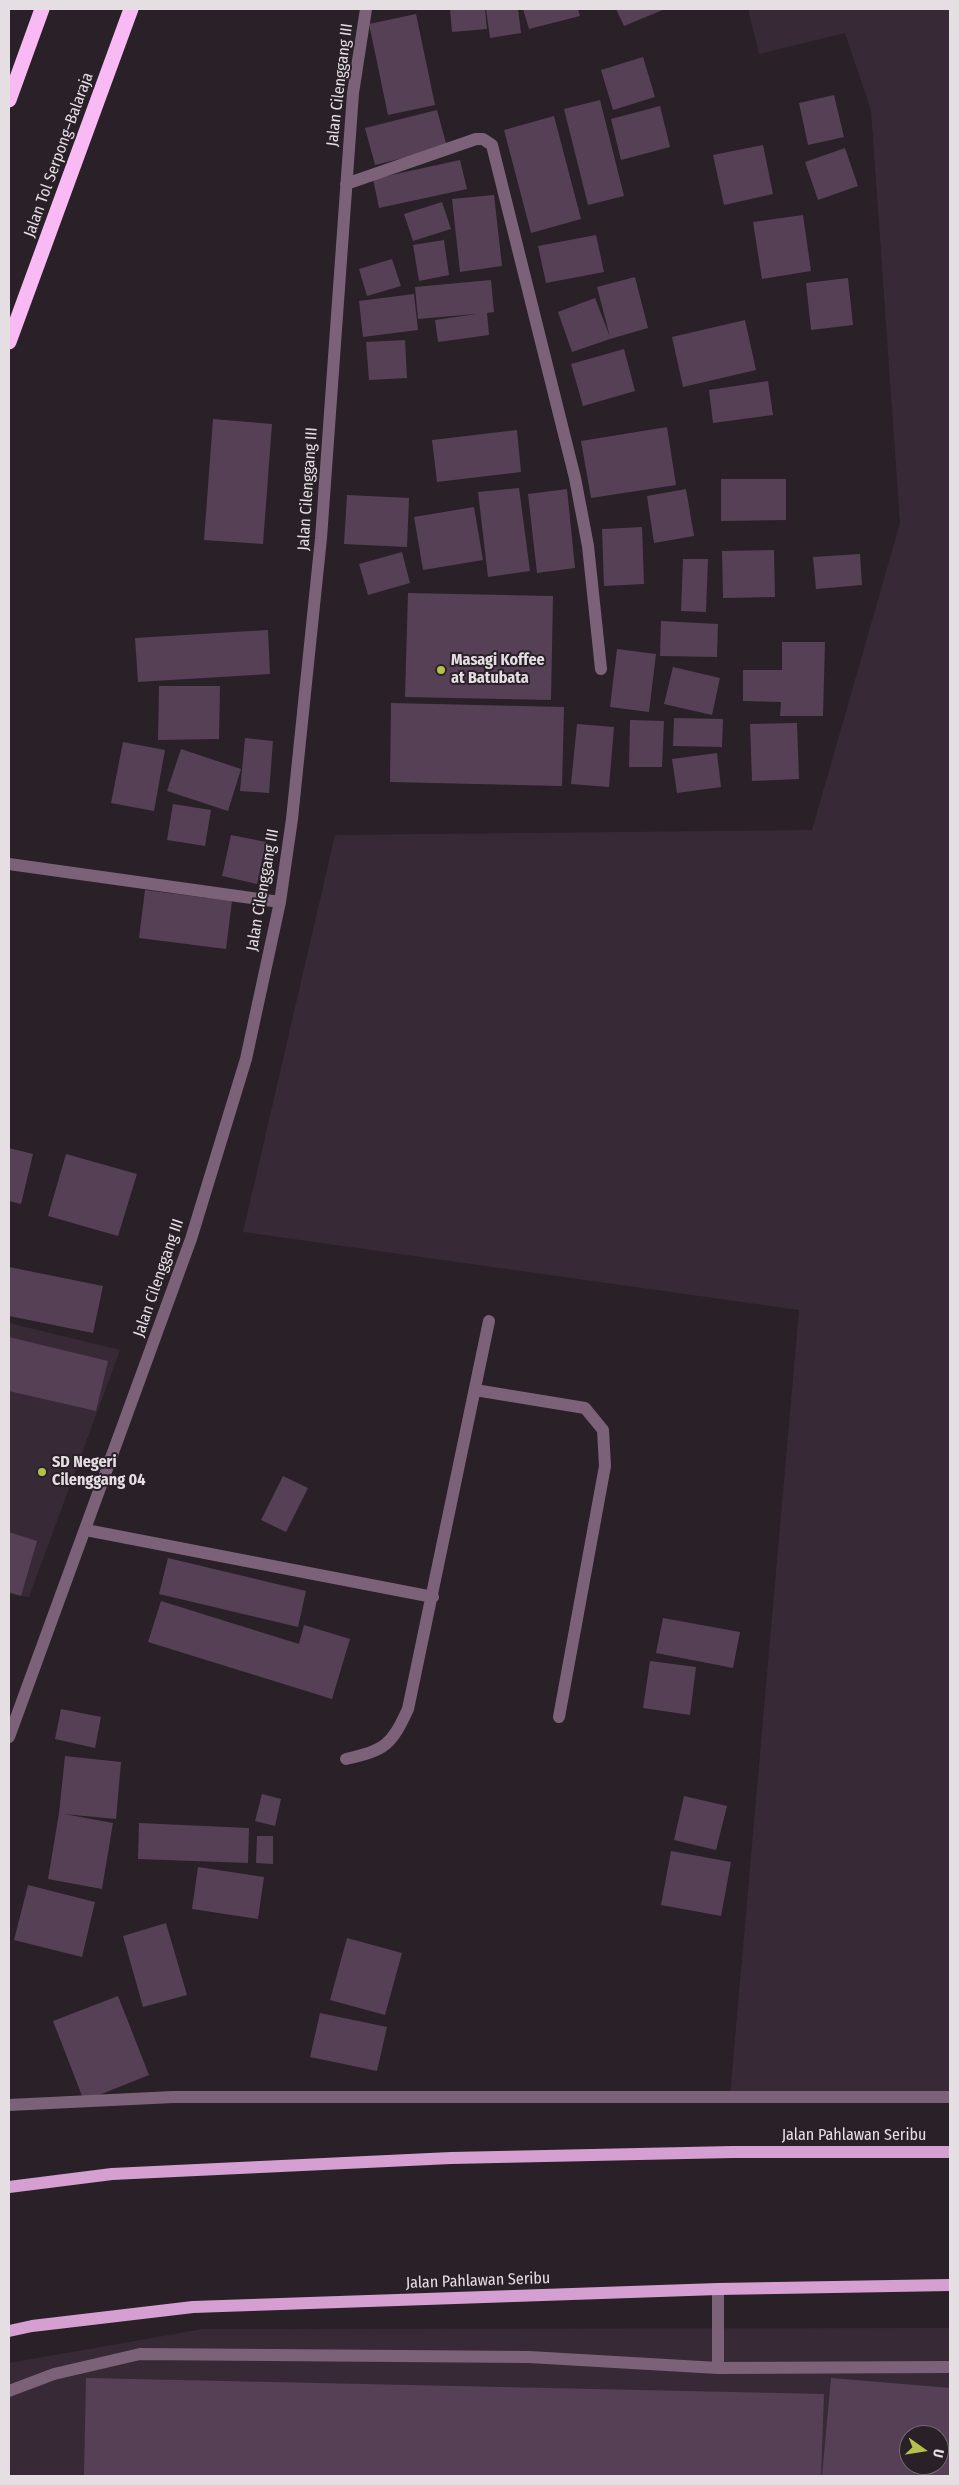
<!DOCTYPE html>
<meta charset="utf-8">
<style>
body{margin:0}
#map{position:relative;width:959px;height:2485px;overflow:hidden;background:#292028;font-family:"Fira Sans Condensed",sans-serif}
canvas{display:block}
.frame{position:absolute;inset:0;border:10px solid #e5dfe4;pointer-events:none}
.north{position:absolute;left:899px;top:2425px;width:50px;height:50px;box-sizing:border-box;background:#292028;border:1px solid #746c73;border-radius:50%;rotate:103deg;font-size:14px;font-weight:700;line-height:20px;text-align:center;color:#e5dfe4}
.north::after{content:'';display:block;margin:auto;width:18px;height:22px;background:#b5c249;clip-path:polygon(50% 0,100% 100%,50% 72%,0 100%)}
</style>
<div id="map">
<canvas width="959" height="2485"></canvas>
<div class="frame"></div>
<div class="north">U</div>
</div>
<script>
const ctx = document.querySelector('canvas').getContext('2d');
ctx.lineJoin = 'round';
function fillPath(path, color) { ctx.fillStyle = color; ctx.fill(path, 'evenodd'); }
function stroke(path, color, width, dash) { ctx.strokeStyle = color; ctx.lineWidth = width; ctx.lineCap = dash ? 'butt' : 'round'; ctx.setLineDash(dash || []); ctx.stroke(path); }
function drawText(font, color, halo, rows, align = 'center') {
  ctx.font = font + ' "Fira Sans Condensed",sans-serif'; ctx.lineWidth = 4; ctx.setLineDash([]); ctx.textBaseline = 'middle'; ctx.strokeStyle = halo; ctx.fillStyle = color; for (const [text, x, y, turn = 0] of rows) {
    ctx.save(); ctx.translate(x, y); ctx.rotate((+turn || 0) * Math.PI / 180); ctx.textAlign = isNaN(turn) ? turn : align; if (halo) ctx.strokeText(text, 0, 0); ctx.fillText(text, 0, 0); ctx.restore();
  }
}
const built = new Path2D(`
 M 748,9 L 950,9 L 950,2095 L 730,2095 L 799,1310 L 243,1232 L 335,835 L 812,830 L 900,523 L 871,110 L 845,33 L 759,54 Z
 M 9,1323 L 120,1350 L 29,1597 L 9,1594 Z
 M 950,2328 L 950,2476 L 9,2476 L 9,2363 L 203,2329 ZM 909,2435 L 939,2435 L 939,2465 L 909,2465 Z`);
const building = new Path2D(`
 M 450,9 L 485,9 L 487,29 L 452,32 Z
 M 486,9 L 518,9 L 521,33 L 490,38 Z
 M 523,9 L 578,9 L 580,16 L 529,29 Z
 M 616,9 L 665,9 L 624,26 Z
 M 416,14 L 435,105 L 388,115 L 369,24 Z
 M 643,57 L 655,97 L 613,110 L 601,70 Z
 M 834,95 L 844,137 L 808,145 L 799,103 Z
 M 600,100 L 624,196 L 588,205 L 564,109 Z
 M 660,106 L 670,147 L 621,160 L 611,119 Z
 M 437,110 L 447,147 L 375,165 L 365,128 Z
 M 554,116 L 581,219 L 531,233 L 504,130 Z
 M 763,145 L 773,194 L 724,205 L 713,155 Z
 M 845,148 L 858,186 L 818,200 L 805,162 Z
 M 460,160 L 467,189 L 379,208 L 373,179 Z
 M 494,195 L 502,266 L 460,272 L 452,199 Z
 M 442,202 L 451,229 L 413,241 L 404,214 Z
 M 803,215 L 811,271 L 762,279 L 753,222 Z
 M 596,235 L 604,272 L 546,283 L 538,246 Z
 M 444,240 L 449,275 L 419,281 L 413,245 Z
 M 392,259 L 401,286 L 367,296 L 359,269 Z
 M 635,277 L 648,328 L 610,339 L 572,352 L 558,312 L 595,298 L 610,337 L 597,287 Z
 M 848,278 L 853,325 L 811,330 L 806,283 Z
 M 491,280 L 494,312 L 487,313 L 489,335 L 438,342 L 435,320 L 476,314 L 418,319 L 415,287 Z
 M 414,294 L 418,330 L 363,337 L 359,301 Z
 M 745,320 L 756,370 L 683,387 L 672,337 Z
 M 405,340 L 407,378 L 369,380 L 366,342 Z
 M 624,349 L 635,391 L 583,406 L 571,364 Z
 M 768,381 L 773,415 L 713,423 L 709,390 Z
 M 213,419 L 272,424 L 263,544 L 204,540 Z
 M 667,427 L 676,485 L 591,498 L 581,441 Z
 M 517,430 L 521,472 L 437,482 L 432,440 Z
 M 721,479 L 786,479 L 786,520 L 721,521 Z
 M 519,488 L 530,571 L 488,577 L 478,492 Z
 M 567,489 L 575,568 L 537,573 L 528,494 Z
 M 686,489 L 694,536 L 654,543 L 647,496 Z
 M 347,495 L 409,498 L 407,547 L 344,544 Z
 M 474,507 L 483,560 L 423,570 L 414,517 Z
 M 642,527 L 644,584 L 604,586 L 602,529 Z
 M 774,550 L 775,597 L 723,598 L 722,551 Z
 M 402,552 L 410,583 L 368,595 L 359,564 Z
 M 860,554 L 862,585 L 816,589 L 813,557 Z
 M 683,559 L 708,559 L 706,612 L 681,611 Z
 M 408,593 L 553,596 L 551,700 L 405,697 Z
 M 661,621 L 718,624 L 717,657 L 660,656 Z
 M 268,630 L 270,674 L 138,682 L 135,638 Z
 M 782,642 L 825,642 L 823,716 L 780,716 L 781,702 L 743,701 L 743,670 L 782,670 Z
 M 617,649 L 656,654 L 649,712 L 610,707 Z
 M 673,667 L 720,678 L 712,715 L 664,704 Z
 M 159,686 L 220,686 L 219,739 L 158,740 Z
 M 391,703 L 564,707 L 562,786 L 390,782 Z
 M 674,718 L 723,719 L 722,747 L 673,746 Z
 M 630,720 L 664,721 L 662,767 L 629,767 Z
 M 797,723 L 799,779 L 752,781 L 750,724 Z
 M 577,724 L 614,727 L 609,787 L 571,784 Z
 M 245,738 L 273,741 L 269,793 L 240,791 Z
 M 123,742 L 165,750 L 154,811 L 111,803 Z
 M 181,749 L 241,769 L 228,811 L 167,791 Z
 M 717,753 L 721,787 L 677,793 L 672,759 Z
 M 173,804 L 211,810 L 205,846 L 167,840 Z
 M 231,835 L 266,842 L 257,884 L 222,876 Z
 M 145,890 L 232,901 L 226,949 L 139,938 Z
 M 9,1148 L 33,1154 L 21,1204 L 9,1201 Z
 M 66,1154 L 137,1174 L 118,1236 L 48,1216 Z
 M 9,1267 L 103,1286 L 93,1333 L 9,1316 Z
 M 9,1337 L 108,1361 L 96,1411 L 9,1391 Z
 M 283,1476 L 308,1488 L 286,1532 L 261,1520 Z
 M 9,1532 L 37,1541 L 21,1596 L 9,1592 Z
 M 168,1558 L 306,1591 L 298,1627 L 159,1594 Z
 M 161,1601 L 299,1644 L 304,1625 L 350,1639 L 332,1699 L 148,1642 Z
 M 663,1618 L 740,1632 L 733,1668 L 656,1653 Z
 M 650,1661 L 696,1667 L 690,1715 L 643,1708 Z
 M 61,1709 L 101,1717 L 95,1748 L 55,1739 Z
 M 65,1756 L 121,1762 L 116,1819 L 64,1814 L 113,1823 L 102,1889 L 48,1879 L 59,1813 Z
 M 262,1794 L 281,1799 L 275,1826 L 255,1821 Z
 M 684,1796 L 727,1806 L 716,1850 L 674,1840 Z
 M 139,1823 L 249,1828 L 248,1863 L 138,1859 Z
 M 257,1836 L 273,1836 L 273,1864 L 256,1863 Z
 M 671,1851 L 731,1862 L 721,1916 L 661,1905 Z
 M 198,1867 L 264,1877 L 258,1919 L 192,1909 Z
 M 28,1885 L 95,1902 L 82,1957 L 14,1940 Z
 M 166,1923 L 187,1995 L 143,2007 L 123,1936 Z
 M 347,1938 L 402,1953 L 385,2015 L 330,2000 Z
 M 118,1996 L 149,2075 L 84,2101 L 53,2021 Z
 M 320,2013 L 387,2027 L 377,2071 L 310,2057 Z
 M 86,2378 L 824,2394 L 821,2476 L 84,2475 Z
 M 831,2378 L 950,2388 L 950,2476 L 822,2476 ZM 909,2435 L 939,2435 L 939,2465 L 909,2465 Z`);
const minor = new Path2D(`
 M 346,184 L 476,139 L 483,139 L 492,145 L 575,478 L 588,546 L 601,669
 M 9,864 L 280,902
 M 475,1390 L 585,1408 L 603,1430 L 605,1466 L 559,1717
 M 86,1530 L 433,1597
 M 9,1737 L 191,1239 L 246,1059 L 280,902 L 292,819 L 321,538 L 353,93 L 366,9
 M 346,1759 C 385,1750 391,1746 408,1709 L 489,1321
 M 9,2105 L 173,2097 L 950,2097
 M 718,2368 L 718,2289
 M 9,2391 L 54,2374 L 140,2354 L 529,2357 L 718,2368 L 950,2367`);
const major = new Path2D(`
 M 9,2187 L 112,2174 L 451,2158 L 733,2152 L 950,2152
 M 9,2331 L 32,2326 L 193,2307 L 718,2289 L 950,2285`);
const highway = new Path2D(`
 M 9,100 L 42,9
 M 9,342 L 131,9`);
const markers = [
 [441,670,5,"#b5c249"],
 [42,1472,5,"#b5c249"]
];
const streetNames = [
 ["Jalan Cilenggang III",340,85,-83],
 ["Jalan Tol Serpong–Balaraja",59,155,-70],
 ["Jalan Cilenggang III",308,489,-86],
 ["Jalan Cilenggang III",263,890,-80],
 ["Jalan Cilenggang III",159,1278,-71],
 ["Jalan Pahlawan Seribu",854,2136],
 ["Jalan Pahlawan Seribu",478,2281,-2]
];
const poiNames = [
 ["Masagi Koffee",451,661],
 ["at Batubata",451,679],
 ["SD Negeri",52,1463],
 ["Cilenggang 04",52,1481]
];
fillPath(built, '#372a36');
fillPath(building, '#564055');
stroke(minor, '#7b6279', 12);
stroke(major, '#d5a0d1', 12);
stroke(highway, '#f8b9f4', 15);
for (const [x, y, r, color] of markers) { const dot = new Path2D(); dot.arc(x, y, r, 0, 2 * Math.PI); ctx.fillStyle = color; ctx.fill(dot); stroke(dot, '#292028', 2); }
drawText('16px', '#e5dfe4', '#292028', streetNames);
drawText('bold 16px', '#e5dfe4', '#292028', poiNames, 'left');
</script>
